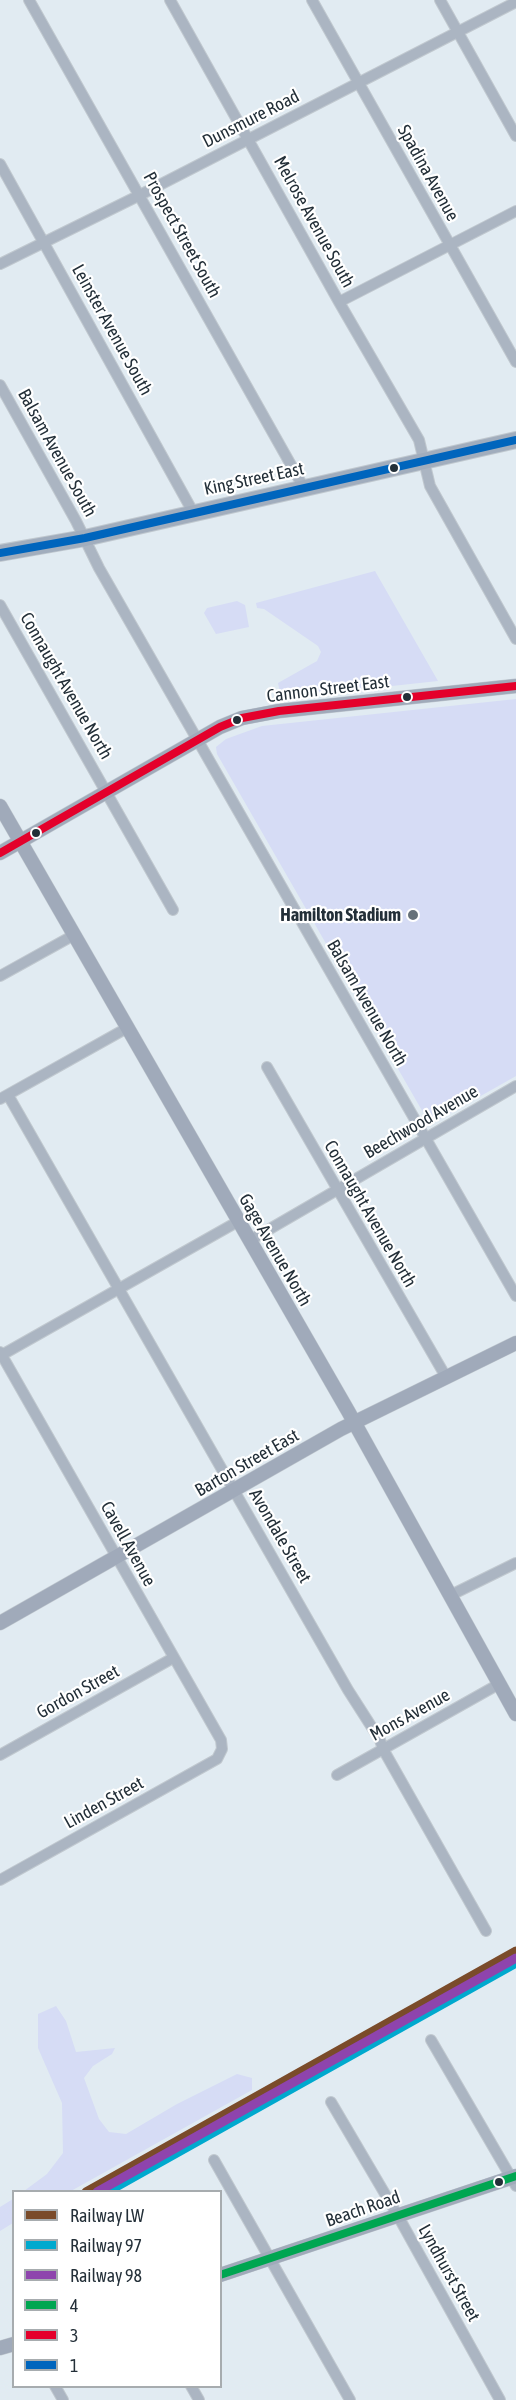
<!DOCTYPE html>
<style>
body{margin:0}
#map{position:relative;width:516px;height:2400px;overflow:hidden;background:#e1ebf2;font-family:"Asap Condensed",sans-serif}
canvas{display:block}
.legend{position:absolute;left:12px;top:2190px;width:210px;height:198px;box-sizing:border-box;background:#fff;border:2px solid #a7acaf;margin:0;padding:8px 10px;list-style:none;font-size:18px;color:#232f38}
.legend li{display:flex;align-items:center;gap:12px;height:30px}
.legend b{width:30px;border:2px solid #a7acaf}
</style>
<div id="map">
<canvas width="516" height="2400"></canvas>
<ul class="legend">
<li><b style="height:8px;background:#7a4b2a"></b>Railway LW</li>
<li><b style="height:8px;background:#00a9ce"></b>Railway 97</li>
<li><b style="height:8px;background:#8e44ad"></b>Railway 98</li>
<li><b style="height:8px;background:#00a651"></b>4</li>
<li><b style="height:8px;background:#e4002b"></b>3</li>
<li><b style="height:8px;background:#0065bd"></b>1</li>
</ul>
</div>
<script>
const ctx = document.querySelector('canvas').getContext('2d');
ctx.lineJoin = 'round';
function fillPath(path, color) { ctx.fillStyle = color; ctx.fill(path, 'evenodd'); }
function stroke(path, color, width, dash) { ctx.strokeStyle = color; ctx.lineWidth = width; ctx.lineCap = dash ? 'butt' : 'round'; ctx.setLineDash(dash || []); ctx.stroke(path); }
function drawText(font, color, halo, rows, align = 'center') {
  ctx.font = font + ' "Asap Condensed",sans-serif'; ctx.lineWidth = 4.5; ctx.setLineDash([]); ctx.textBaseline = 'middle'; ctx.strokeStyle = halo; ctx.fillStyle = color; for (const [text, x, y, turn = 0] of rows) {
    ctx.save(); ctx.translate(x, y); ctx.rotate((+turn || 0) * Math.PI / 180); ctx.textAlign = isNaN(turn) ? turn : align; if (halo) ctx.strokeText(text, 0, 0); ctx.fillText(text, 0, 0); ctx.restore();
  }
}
const green = new Path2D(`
 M 375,571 L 438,681 L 281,698 L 278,683 L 317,661 L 321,652 L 318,646 L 264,609 L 257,608 L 256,603 Z
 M 237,601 L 245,605 L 249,627 L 216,634 L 204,613 L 207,608 Z
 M 516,699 L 516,1076 L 433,1123 L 428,1121 L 217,754 L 216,747 L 226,739 L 262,726 Z
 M 56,2006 L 66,2021 L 76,2052 L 115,2048 L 112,2054 L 93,2066 L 84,2078 L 99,2119 L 109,2132 L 126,2134 L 177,2104 L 237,2074 L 252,2078 L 252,2090 L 71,2191 L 24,2191 L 47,2174 L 63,2153 L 62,2103 L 38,2048 L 38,2014 Z
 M 13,2199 L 13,2223 L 0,2231 L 0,2207 Z`);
const street = new Path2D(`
 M 29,0 L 304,488
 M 170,0 L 339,302 L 419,440 L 430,486 L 516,639
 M 312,0 L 516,362
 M 440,0 L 516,136
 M 0,164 L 193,512
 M 0,264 L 140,195 L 516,2
 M 339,302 L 516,211
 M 0,385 L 76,521 L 99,568 L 516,1296
 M 0,605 L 173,910
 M 0,976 L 74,935
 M 267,1067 L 446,1377
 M 8,1095 L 348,1690 L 380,1740 L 383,1749 L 486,1931
 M 0,1099 L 127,1028
 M 249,1241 L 516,1086
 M 0,1352 L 221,1740 L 222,1749 L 217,1759 L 0,1880
 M 0,1356 L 237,1222
 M 451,1595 L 516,1563
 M 0,1755 L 173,1658
 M 337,1775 L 499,1684
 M 431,2040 L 516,2186
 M 331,2102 L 398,2216 L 500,2400
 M 214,2160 L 350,2400
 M 55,2386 L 63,2400
 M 191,2386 L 199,2400`);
const secondary = new Path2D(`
 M 0,806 L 348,1411 L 516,1714
 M 0,853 L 220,727 L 242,718 L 279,711 L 516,686
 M 0,1623 L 341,1429 L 516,1343
 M 220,2275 L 516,2176
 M 0,2348 L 14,2344`);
const primary = new Path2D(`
 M 0,553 L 85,538 L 516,440`);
const bus1 = new Path2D(`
 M 220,2275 L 516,2176`);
const bus2 = new Path2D(`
 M 0,853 L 220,727 L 242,718 L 279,711 L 516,686`);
const bus3 = new Path2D(`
 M 0,553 L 85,538 L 516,440`);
const rail1 = new Path2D(`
 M 86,2192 L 516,1951`);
const rail2 = new Path2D(`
 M 107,2192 L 516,1963`);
const rail3 = new Path2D(`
 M 97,2192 L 516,1958`);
const markers = [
 [394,468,5,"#232f38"],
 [407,697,5,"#232f38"],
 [237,720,5,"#232f38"],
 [36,833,5,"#232f38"],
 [413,915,6,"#667179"],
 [499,2182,5,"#232f38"]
];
const streetNames = [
 ["Dunsmure Road",251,119,-27],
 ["Spadina Avenue",428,173,61],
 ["Melrose Avenue South",314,222,61],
 ["Prospect Street South",182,235,61],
 ["Leinster Avenue South",112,330,61],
 ["Balsam Avenue South",57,453,61],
 ["King Street East",254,479,-12],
 ["Connaught Avenue North",66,686,60],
 ["Cannon Street East",328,689,-7],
 ["Balsam Avenue North",367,1003,60],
 ["Beechwood Avenue",421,1122,-30],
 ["Connaught Avenue North",370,1214,60],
 ["Gage Avenue North",275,1250,60],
 ["Barton Street East",247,1463,-30],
 ["Avondale Street",280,1536,60],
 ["Cavell Avenue",128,1544,61],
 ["Gordon Street",78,1692,-29],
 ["Mons Avenue",410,1715,-29],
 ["Linden Street",104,1803,-29],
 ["Beach Road",363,2209,-19],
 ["Lyndhurst Street",449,2273,61]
];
const poiNames = [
 ["Hamilton Stadium",401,915]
];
fillPath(green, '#d6dcf5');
stroke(street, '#c0c8cf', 12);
stroke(secondary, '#c0c8cf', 15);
stroke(primary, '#c0c8cf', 18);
stroke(street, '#abb5c2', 10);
stroke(secondary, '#a0aaba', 14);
stroke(primary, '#a1adbd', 16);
stroke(bus1, '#00a651', 8);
stroke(bus2, '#e4002b', 8);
stroke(bus3, '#0065bd', 8);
stroke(rail1, '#7a4b2a', 9);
stroke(rail2, '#00a9ce', 9);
stroke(rail3, '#8e44ad', 9);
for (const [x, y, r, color] of markers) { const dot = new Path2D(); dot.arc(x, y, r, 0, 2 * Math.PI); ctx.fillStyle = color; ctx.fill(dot); stroke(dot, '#fff', 2); }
drawText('18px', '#232f38', '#fff', streetNames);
drawText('bold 18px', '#232f38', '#fff', poiNames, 'right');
</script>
